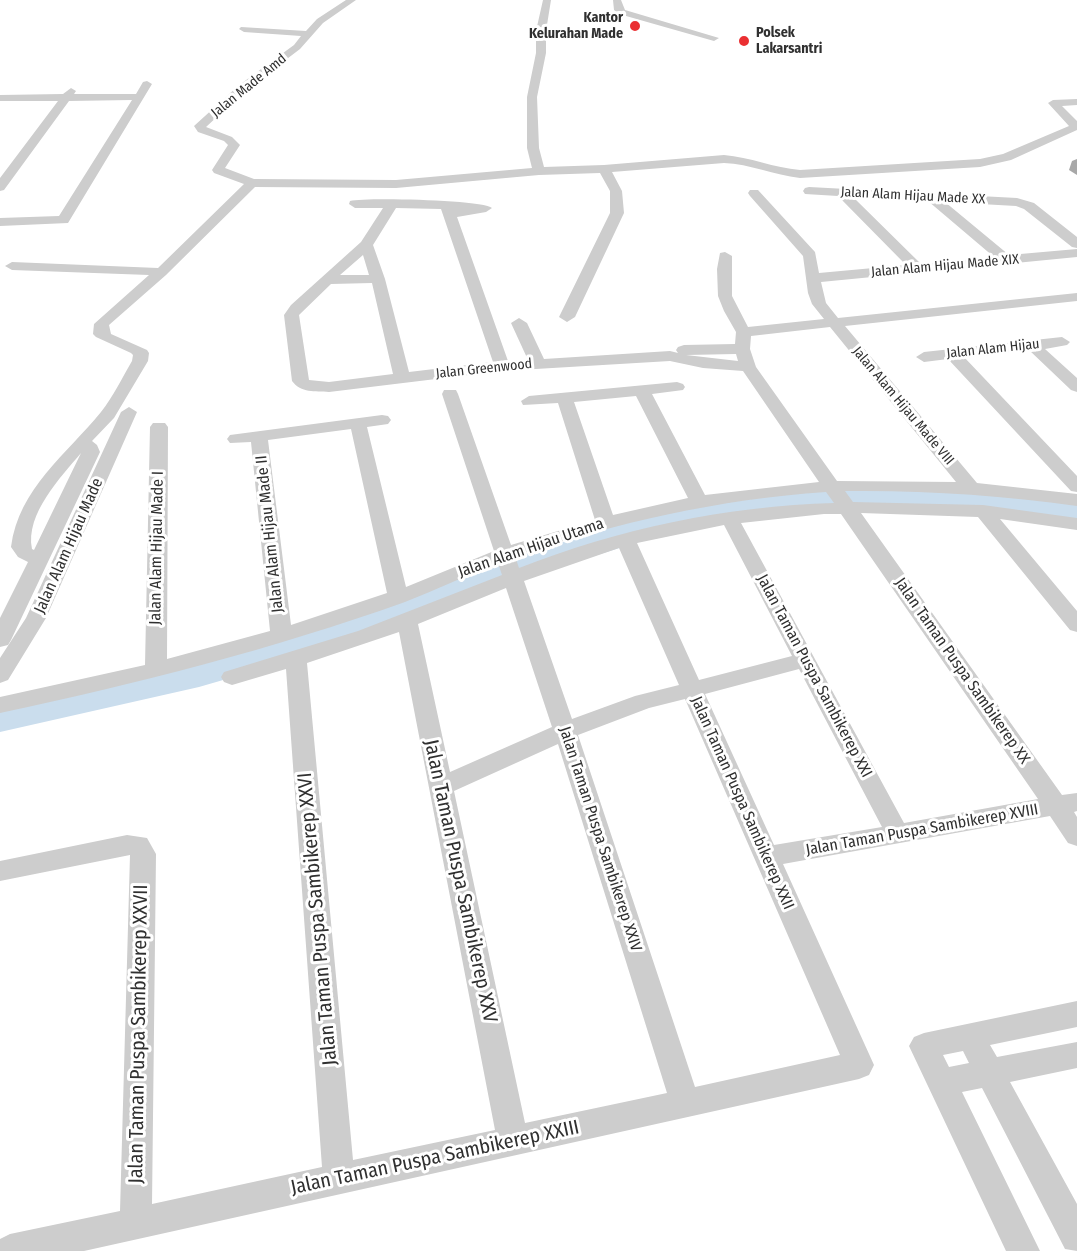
<!DOCTYPE html>
<style>
body{margin:0}
canvas{display:block;background:#fff}
</style>
<canvas width="1077" height="1251"></canvas>
<script>
const ctx = document.querySelector('canvas').getContext('2d');
ctx.lineJoin = 'round';
function fillPath(path, color) { ctx.fillStyle = color; ctx.fill(path, 'evenodd'); }
function stroke(path, color, width, dash) { ctx.strokeStyle = color; ctx.lineWidth = width; ctx.lineCap = dash ? 'butt' : 'round'; ctx.setLineDash(dash || []); ctx.stroke(path); }
function drawText(font, color, halo, rows, align = 'center') {
  ctx.font = font + ' "Fira Sans Condensed",sans-serif'; ctx.lineWidth = 6; ctx.setLineDash([]); ctx.textBaseline = 'middle'; ctx.strokeStyle = halo; ctx.fillStyle = color; for (const [text, x, y, turn = 0] of rows) {
    ctx.save(); ctx.translate(x, y); ctx.rotate((+turn || 0) * Math.PI / 180); ctx.textAlign = isNaN(turn) ? turn : align; if (halo) ctx.strokeText(text, 0, 0); ctx.fillText(text, 0, 0); ctx.restore();
  }
}
const river = new Path2D(`
 M 825,489 L 984,490 L 1077,501 L 1077,521 L 984,510 L 825,509 L 680,529 L 508,583 L 354,642 L 199,687 L 0,732 L 0,704 L 199,661 L 328,624 L 482,567 L 624,523 L 678,509 Z`);
const minor = new Path2D(`
 M 346,0 L 356,0 L 323,23 L 300,49 L 246,90 L 206,127 L 232,137 L 240,145 L 225,168 L 254,179 L 396,180 L 532,168 L 527,148 L 527,97 L 536,53 L 536,31 L 543,0 L 551,0 L 546,31 L 546,53 L 537,97 L 539,148 L 544,167 L 604,165 L 724,155 C 750,157 774,168 800,170 L 980,159 L 1003,154 L 1069,126 L 1048,103 L 1053,100 L 1077,99 L 1077,105 L 1062,106 L 1077,121 L 1077,130 L 1011,160 L 980,167 L 800,178 C 774,175 750,164 724,163 L 612,172 L 622,191 L 624,213 L 575,317 L 567,322 L 559,317 L 610,213 L 610,191 L 600,173 L 539,175 L 396,188 L 255,187 L 166,275 L 109,325 L 111,334 L 147,350 L 149,353 L 148,361 L 114,418 L 92,441 L 97,445 L 100,452 L 11,640 L 8,645 L 0,647 L 0,618 L 28,562 L 18,557 L 11,547 C 19,488 66,455 101,412 C 113,397 122,378 132,361 L 133,355 L 131,353 L 96,337 L 93,334 L 94,324 L 149,275 L 12,270 L 5,266 L 12,262 L 158,268 L 244,184 L 214,173 L 212,170 L 228,145 L 224,141 L 198,132 L 194,126 L 238,86 L 294,45 L 301,36 L 244,32 L 239,29 L 241,27 L 306,31 L 317,19 ZM 81,453 L 34,550 L 32,549 C 25,514 61,477 81,453 Z
 M 613,0 L 621,0 L 625,10 L 719,38 L 714,41 L 619,14 L 614,10 Z
 M 147,81 L 152,84 L 68,223 L 0,226 L 0,218 L 59,216 L 132,100 L 69,101 L 4,190 L 0,191 L 0,178 L 58,101 L 0,101 L 0,95 L 63,94 L 71,88 L 76,91 L 74,94 L 136,94 L 143,82 Z
 M 809,187 L 1017,198 L 1034,203 L 1077,237 L 1077,248 L 1072,247 L 1024,209 L 1016,206 L 945,202 L 1009,255 L 1077,249 L 1077,257 L 821,282 L 826,303 L 838,318 L 1077,293 L 1077,301 L 845,326 L 977,483 L 1077,494 L 1077,506 C 1000,495 923,490 845,491 L 853,502 L 983,505 L 1077,518 L 1077,530 L 1000,519 L 1077,611 L 1077,632 L 1070,630 L 978,517 L 861,513 L 1062,795 L 1077,793 L 1077,811 L 1074,812 L 1077,817 L 1077,846 L 1068,843 L 1050,816 L 783,864 L 874,1065 L 869,1075 L 859,1079 L 84,1251 L 0,1251 L 0,1239 L 10,1234 L 120,1211 L 130,855 L 0,881 L 0,861 L 127,835 L 147,838 L 156,854 L 152,1204 L 322,1167 L 286,669 L 232,685 L 224,682 L 221,677 L 224,672 L 358,631 L 502,575 L 498,563 C 467,575 436,590 405,602 C 273,649 137,684 0,713 L 0,697 L 145,665 L 150,427 L 153,423 L 165,423 L 168,427 L 167,659 L 270,631 L 251,442 L 230,443 L 227,439 L 230,435 L 382,415 L 388,416 L 391,420 L 388,424 L 367,427 L 406,587 L 494,551 L 442,394 L 444,390 L 456,390 L 458,394 L 511,545 L 595,520 L 558,403 L 523,405 L 521,401 L 529,396 L 677,382 L 683,384 L 685,387 L 683,390 L 652,394 L 705,495 L 819,482 L 743,371 L 703,368 L 670,361 L 502,371 L 329,392 C 315,391 301,393 292,381 L 284,315 L 291,305 L 361,242 L 383,208 L 355,208 L 349,204 L 350,201 C 366,197 484,200 492,208 L 486,212 L 457,217 L 508,361 L 528,360 L 511,323 L 519,318 L 527,323 L 544,359 L 670,351 L 678,353 L 676,350 L 678,347 L 684,345 L 735,344 L 736,332 L 724,311 L 718,296 L 717,269 L 720,253 L 725,252 L 732,256 L 732,296 L 748,327 L 824,319 L 812,304 L 808,293 L 803,256 L 750,196 L 748,193 L 750,190 L 758,190 L 815,252 L 819,273 L 906,265 L 838,196 L 805,194 L 803,191 L 805,188 ZM 853,197 L 928,201 L 994,257 L 921,264 ZM 396,208 L 441,209 L 493,362 L 409,372 L 385,279 L 373,245 ZM 363,255 L 369,275 L 340,275 ZM 372,283 L 393,374 L 329,382 L 309,380 L 299,315 L 331,284 ZM 830,327 L 956,482 L 837,481 L 756,367 L 750,349 L 751,336 ZM 736,354 L 738,361 L 686,355 ZM 636,396 L 688,498 L 613,515 L 574,402 ZM 351,429 L 387,593 L 291,625 L 268,440 ZM 826,492 L 834,503 C 727,506 618,529 519,568 L 515,556 C 617,523 719,499 826,492 ZM 824,514 L 841,514 L 1038,799 L 904,823 L 741,523 ZM 724,525 L 792,656 L 699,680 L 637,543 ZM 619,548 L 679,685 L 635,696 L 572,719 L 524,581 ZM 506,588 L 552,727 L 450,772 L 418,624 ZM 399,632 L 495,1130 L 353,1160 L 307,663 ZM 799,669 L 882,827 L 774,845 L 705,694 ZM 685,699 L 840,1055 L 695,1087 L 578,735 L 649,708 ZM 558,744 L 667,1093 L 525,1123 L 454,791 Z
 M 1062,337 L 1070,342 L 1067,345 L 1045,349 L 1077,378 L 1077,392 L 1071,390 L 1029,350 L 964,357 L 1077,476 L 1077,492 L 1071,491 L 948,359 L 924,362 L 916,357 L 924,352 Z
 M 129,407 L 137,412 L 46,618 L 8,680 L 0,683 L 0,658 L 26,618 L 121,412 Z
 M 1077,1001 L 1077,1027 L 990,1045 L 997,1057 L 1077,1042 L 1077,1068 L 1010,1082 L 1077,1204 L 1077,1251 L 1065,1249 L 982,1088 L 962,1092 L 1040,1251 L 1006,1251 L 909,1046 L 914,1037 L 924,1033 ZM 963,1051 L 969,1063 L 949,1067 L 943,1055 Z`);
const major = new Path2D(`
 M 1077,159 L 1077,175 L 1069,170 L 1072,161 Z`);
const markers = [
 [635,26,6,"#ea2f32"],
 [744,41,6,"#ea2f32"]
];
const farPoinames = [
 ["Kantor",623,18],
 ["Kelurahan Made",623,34],
 ["Polsek",756,33,"left"],
 ["Lakarsantri",756,49,"left"]
];
const farStreetnames = [
 ["Jalan Made Amd",249,86,-39],
 ["Jalan Alam Hijau Made XX",913,196,3],
 ["Jalan Alam Hijau Made XIX",945,266,-5],
 ["Jalan Alam Hijau",993,349,-6],
 ["Jalan Greenwood",484,369,-6],
 ["Jalan Alam Hijau Made VIII",903,406,50]
];
const streetNames = [
 ["Jalan Alam Hijau Made II",270,534,-96],
 ["Jalan Alam Hijau Made",69,546,-66],
 ["Jalan Alam Hijau Made I",157,548,-89],
 ["Jalan Alam Hijau Utama",531,548,-19],
 ["Jalan Taman Puspa Sambikerep XX",962,671,55],
 ["Jalan Taman Puspa Sambikerep XXI",814,676,62],
 ["Jalan Taman Puspa Sambikerep XXII",742,803,66],
 ["Jalan Taman Puspa Sambikerep XVIII",922,830,-10],
 ["Jalan Taman Puspa Sambikerep XXIV",600,839,72]
];
const nearStreetnames = [
 ["Jalan Taman Puspa Sambikerep XXV",460,881,78],
 ["Jalan Taman Puspa Sambikerep XXVI",318,919,-95],
 ["Jalan Taman Puspa Sambikerep XXVII",139,1034,-89],
 ["Jalan Taman Puspa Sambikerep XXIII",435,1158,-12]
];
fillPath(river, '#cadded');
fillPath(minor, '#cdcdcd');
fillPath(major, '#a8a8a8');
for (const [x, y, r, color] of markers) { const dot = new Path2D(); dot.arc(x, y, r, 0, 2 * Math.PI); ctx.fillStyle = color; ctx.fill(dot); stroke(dot, '#fff', 2); }
drawText('bold 14px', '#303030', '#fff', farPoinames, 'right');
drawText('14px', '#303030', '#fff', farStreetnames);
drawText('16px', '#303030', '#fff', streetNames);
drawText('20px', '#303030', '#fff', nearStreetnames);
</script>
